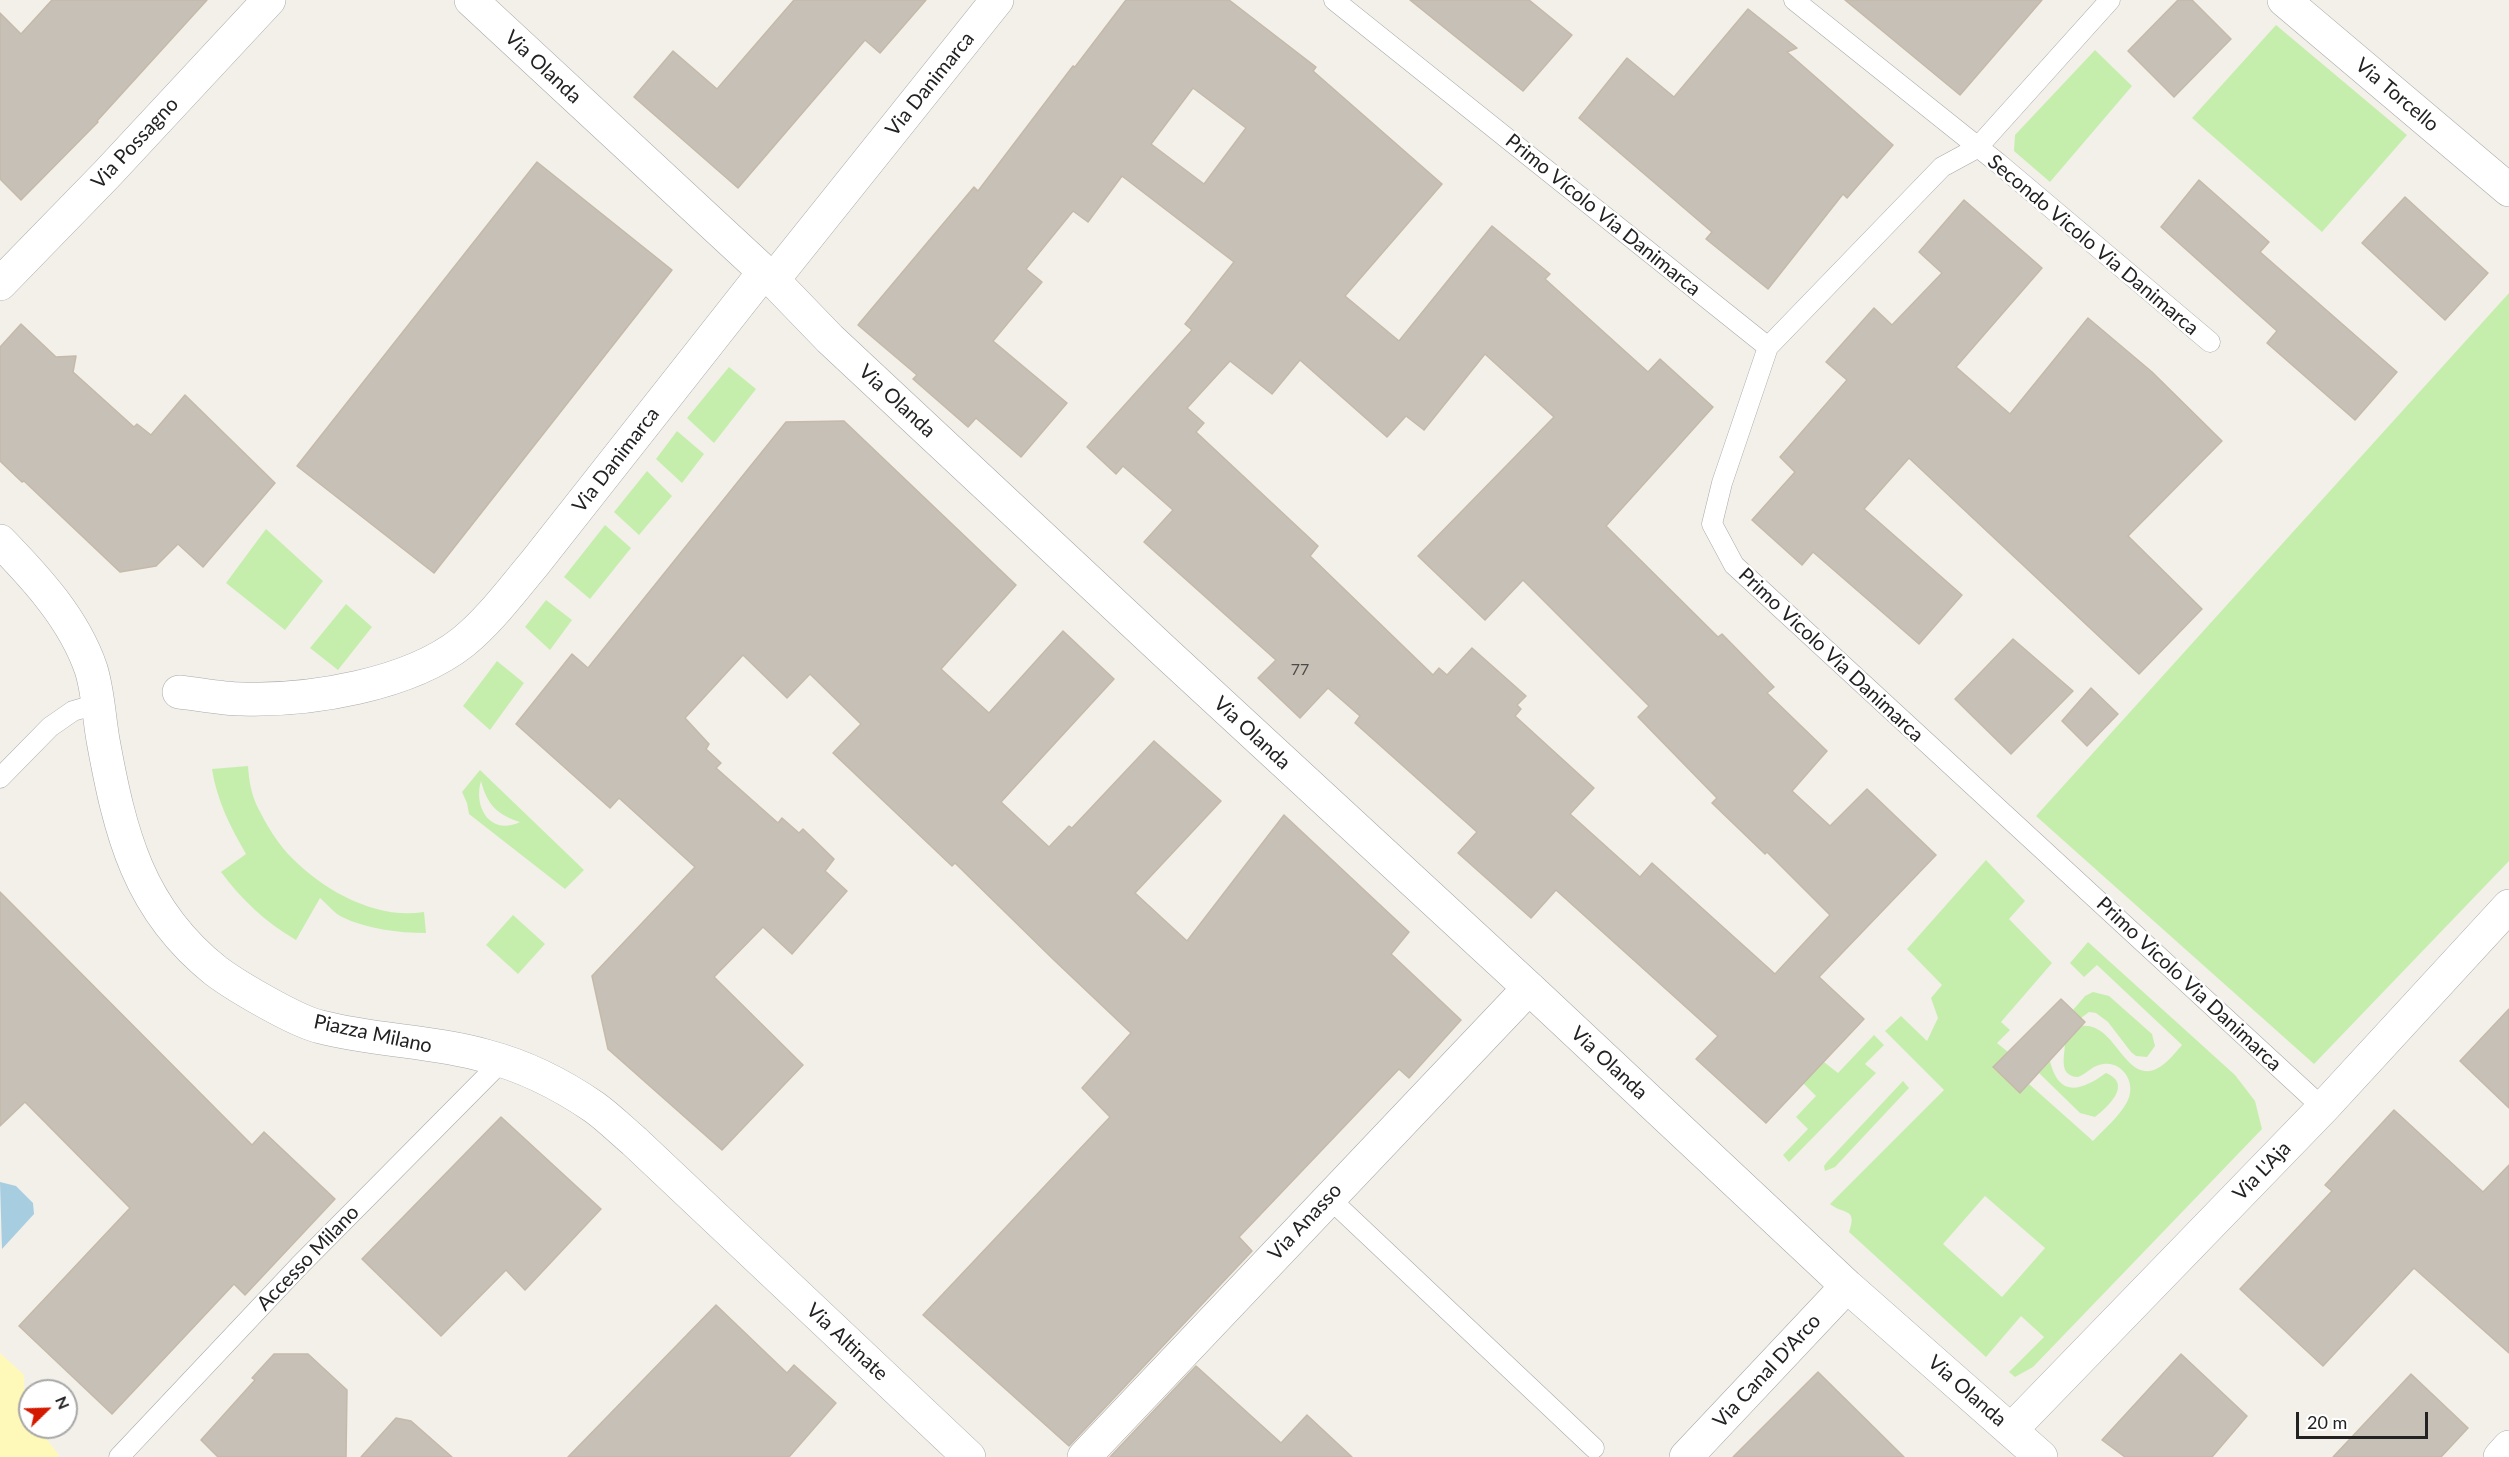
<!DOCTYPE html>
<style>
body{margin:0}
#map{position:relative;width:2509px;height:1457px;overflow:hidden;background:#f2f0e8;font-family:Lato,sans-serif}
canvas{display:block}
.north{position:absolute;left:18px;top:1379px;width:60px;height:60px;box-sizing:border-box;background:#fff;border:2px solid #a7a7a7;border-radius:50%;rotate:67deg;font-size:16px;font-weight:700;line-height:24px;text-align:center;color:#222}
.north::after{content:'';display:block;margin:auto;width:21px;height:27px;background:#d31900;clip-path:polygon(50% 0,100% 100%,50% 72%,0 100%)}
.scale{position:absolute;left:2296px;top:1412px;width:132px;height:27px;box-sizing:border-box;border:3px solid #222;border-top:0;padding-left:8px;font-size:18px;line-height:21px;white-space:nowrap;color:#222;-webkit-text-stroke:4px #fff;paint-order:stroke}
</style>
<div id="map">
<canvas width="2509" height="1457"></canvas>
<div class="north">N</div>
<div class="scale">20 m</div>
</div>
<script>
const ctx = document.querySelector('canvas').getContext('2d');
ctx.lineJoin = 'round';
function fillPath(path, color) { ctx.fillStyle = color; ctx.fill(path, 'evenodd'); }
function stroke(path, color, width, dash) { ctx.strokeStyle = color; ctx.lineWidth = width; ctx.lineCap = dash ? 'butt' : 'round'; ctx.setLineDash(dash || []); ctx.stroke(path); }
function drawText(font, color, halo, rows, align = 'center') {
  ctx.font = font + ' Lato,sans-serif'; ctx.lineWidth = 5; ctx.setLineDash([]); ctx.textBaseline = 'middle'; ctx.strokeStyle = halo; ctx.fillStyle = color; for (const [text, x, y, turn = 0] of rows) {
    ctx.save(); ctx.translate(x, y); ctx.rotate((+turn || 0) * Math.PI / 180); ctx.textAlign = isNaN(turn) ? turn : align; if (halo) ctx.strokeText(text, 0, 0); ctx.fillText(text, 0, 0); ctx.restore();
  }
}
const grass = new Path2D(`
 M 2276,25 L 2407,135 L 2322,232 L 2192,118 Z
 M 2095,50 L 2132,86 L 2050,182 L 2014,151 L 2015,135 Z
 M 2509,293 L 2509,861 L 2314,1064 L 2036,816 Z
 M 729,367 L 756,389 L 714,443 L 687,418 Z
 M 677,431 L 704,454 L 682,483 L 656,459 Z
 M 647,471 L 672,496 L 639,535 L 614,512 Z
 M 605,525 L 631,548 L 590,599 L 564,577 Z
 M 266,529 L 323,581 L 285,630 L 226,583 Z
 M 546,600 L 572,620 L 550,650 L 525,627 Z
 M 346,604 L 372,627 L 338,670 L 310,648 Z
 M 497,661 L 524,683 L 490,730 L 463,706 Z
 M 248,766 C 249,780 251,793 257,806 C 266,824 278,845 293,859 C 325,891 377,920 424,912 L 426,933 C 398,933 367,929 342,917 C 334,913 327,904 320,898 L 296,940 C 265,922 242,900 221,872 L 246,854 C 230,826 217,801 212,769 Z
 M 480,770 L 584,870 L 565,889 L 469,814 L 467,803 L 462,792 ZM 481,781 C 487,805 498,815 520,822 C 491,836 473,808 481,781 Z
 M 1986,860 L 2025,901 L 2009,919 L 2052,963 L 2001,1022 L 2010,1030 L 1997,1043 L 2008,1052 L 1993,1068 L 2020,1093 L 2029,1084 L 2093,1141 C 2104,1129 2119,1117 2127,1102 C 2138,1083 2121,1058 2099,1065 C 2091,1067 2086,1074 2078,1077 C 2059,1076 2064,1059 2065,1044 L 2082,1026 C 2116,1022 2125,1086 2158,1068 C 2167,1063 2175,1053 2182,1045 L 2097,965 L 2084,977 L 2070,963 L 2088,942 L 2235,1075 L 2255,1101 L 2262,1129 L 2033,1367 L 2015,1377 L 2009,1372 L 2044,1337 L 2021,1316 L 1986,1357 L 1849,1232 C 1858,1207 1843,1215 1830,1204 L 1944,1090 L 1885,1031 L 1901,1016 L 1927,1041 L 1938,1018 L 1931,998 L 1942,985 L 1907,949 ZM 1985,1196 L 2045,1248 L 2002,1297 L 1943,1244 Z
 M 513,915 L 545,944 L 518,974 L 486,945 Z
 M 2093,992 L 2109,996 L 2152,1034 L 2155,1046 L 2147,1057 L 2136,1056 L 2131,1052 L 2108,1022 L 2096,1013 L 2089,1012 L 2081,1018 L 2073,1010 L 2085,996 Z
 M 1874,1035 L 1884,1045 L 1865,1064 L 1876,1073 L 1789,1162 L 1783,1155 L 1808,1129 L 1796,1117 L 1816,1096 L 1803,1083 L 1824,1062 L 1838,1073 Z
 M 2050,1061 C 2059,1098 2081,1091 2106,1073 C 2133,1084 2108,1107 2095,1117 L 2080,1113 L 2039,1073 Z
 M 1903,1081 L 1909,1088 L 1835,1167 L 1825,1171 L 1824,1166 L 1827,1162 Z`);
const sand = new Path2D(`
 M 0,1353 L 24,1375 C 23,1393 30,1409 30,1427 L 37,1427 L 59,1455 L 57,1457 L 0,1457 Z`);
const water = new Path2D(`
 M 0,1182 L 16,1186 L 33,1203 L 34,1214 L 2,1249 Z`);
const building = new Path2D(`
 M 52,0 L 207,0 L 97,121 L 98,122 L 21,200 L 0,179 L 0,13 L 21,34 Z
 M 794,0 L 926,0 L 880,53 L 865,40 L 738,188 L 634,97 L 673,51 L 717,89 Z
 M 1126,0 L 1229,0 L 1316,67 L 1313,71 L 1442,184 L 1345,296 L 1399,341 L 1492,226 L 1550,274 L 1545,279 L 1648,372 L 1660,359 L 1713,407 L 1606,526 L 1718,637 L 1722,634 L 1774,687 L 1767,693 L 1827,751 L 1792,791 L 1830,826 L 1867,789 L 1936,855 L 1819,977 L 1864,1019 L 1766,1123 L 1696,1059 L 1718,1036 L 1556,890 L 1531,918 L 1458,853 L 1477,832 L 1355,723 L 1360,716 L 1328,688 L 1300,718 L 1258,678 L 1276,660 L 1144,542 L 1173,510 L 1123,466 L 1116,474 L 1087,447 L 1192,330 L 1185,324 L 1234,262 L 1122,176 L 1088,222 L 1073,211 L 1026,269 L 1042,282 L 993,341 L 1067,403 L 1021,457 L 976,418 L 968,427 L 913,379 L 917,375 L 858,325 L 974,187 L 978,191 L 1073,66 L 1075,67 ZM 1193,88 L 1246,128 L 1204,184 L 1151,144 ZM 1485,354 L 1554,417 L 1418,556 L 1485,620 L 1523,580 L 1649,706 L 1638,717 L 1717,798 L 1712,803 L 1765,854 L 1767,852 L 1830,915 L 1775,974 L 1652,863 L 1640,877 L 1570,814 L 1594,788 L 1515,716 L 1521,709 L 1517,705 L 1526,696 L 1472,648 L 1447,675 L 1439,668 L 1433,675 L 1310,556 L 1318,546 L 1196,432 L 1204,423 L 1187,408 L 1230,361 L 1272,394 L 1300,360 L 1387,437 L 1406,416 L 1424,430 Z
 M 1410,0 L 1529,0 L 1572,35 L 1523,91 Z
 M 1845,0 L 2042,0 L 1960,95 Z
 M 2178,0 L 2192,0 L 2231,39 L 2174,97 L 2128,51 Z
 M 1748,9 L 1797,48 L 1787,52 L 1893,145 L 1847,198 L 1843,194 L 1768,289 L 1706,239 L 1712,232 L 1579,118 L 1627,58 L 1674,97 Z
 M 537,162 L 672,270 L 434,573 L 297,466 Z
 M 2199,180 L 2269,242 L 2260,252 L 2397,372 L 2355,420 L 2267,343 L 2277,331 L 2161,227 Z
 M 2405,197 L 2488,273 L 2445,320 L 2362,243 Z
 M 1964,200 L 2042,268 L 1956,367 L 2010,414 L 2088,318 L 2152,372 L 2222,441 L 2128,536 L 2202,609 L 2139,674 L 1909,458 L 1864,509 L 1962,595 L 1919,644 L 1813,552 L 1802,565 L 1752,520 L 1795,472 L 1780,457 L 1847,380 L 1826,362 L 1874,308 L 1892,325 L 1942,273 L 1919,252 Z
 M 21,324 L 56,357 L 76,356 L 73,372 L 134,427 L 137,424 L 151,435 L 185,395 L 275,483 L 203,567 L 178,544 L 156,566 L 120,572 L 24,481 L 22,482 L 0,461 L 0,347 Z
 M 844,421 L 1016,585 L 941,669 L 989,713 L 1063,631 L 1114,679 L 1001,802 L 1049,847 L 1069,826 L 1072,828 L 1154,741 L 1221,801 L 1135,893 L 1187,941 L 1284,815 L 1409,932 L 1391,954 L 1461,1020 L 1409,1078 L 1399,1069 L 1239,1237 L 1252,1251 L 1069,1446 L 923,1315 L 1110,1117 L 1082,1088 L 1131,1033 L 1055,961 L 955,863 L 952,866 L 833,753 L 861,724 L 810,674 L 787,698 L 743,655 L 685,718 L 709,744 L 706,749 L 721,763 L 716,768 L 778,823 L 782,818 L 799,833 L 803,829 L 834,859 L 825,871 L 847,891 L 792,954 L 763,927 L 714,977 L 803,1065 L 722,1150 L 608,1049 L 592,976 L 695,867 L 619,798 L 610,808 L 516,724 L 572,654 L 588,668 L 786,422 Z
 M 2013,639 L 2073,691 L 2011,754 L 1955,699 Z
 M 2091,688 L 2118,714 L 2087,746 L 2062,721 Z
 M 0,892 L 252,1145 L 264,1132 L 335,1199 L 245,1295 L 234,1284 L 112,1414 L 19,1326 L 130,1208 L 25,1102 L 0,1126 Z
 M 2061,999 L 2085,1022 L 2020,1093 L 1993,1067 Z
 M 2509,1009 L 2509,1108 L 2460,1061 Z
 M 2394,1110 L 2483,1192 L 2509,1165 L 2509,1353 L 2414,1268 L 2323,1366 L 2240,1289 L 2332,1191 L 2325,1185 Z
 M 501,1117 L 601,1209 L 525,1290 L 506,1270 L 441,1336 L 362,1259 Z
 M 716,1305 L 787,1373 L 794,1365 L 836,1403 L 789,1457 L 568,1457 Z
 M 274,1354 L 308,1354 L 347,1390 L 346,1457 L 218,1457 L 201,1440 L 255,1380 L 252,1378 Z
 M 2181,1354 L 2247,1416 L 2212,1457 L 2125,1457 L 2102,1440 Z
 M 1196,1366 L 1281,1443 L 1307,1415 L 1352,1457 L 1110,1457 Z
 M 1818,1372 L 1904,1457 L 1733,1457 Z
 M 2411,1374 L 2468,1428 L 2441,1457 L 2333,1457 Z
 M 396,1418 L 411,1421 L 452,1457 L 361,1457 Z`);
const service = new Path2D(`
 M 1334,0 L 1768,347 L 1722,483 L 1712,524 L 1734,565 L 2323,1108
 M 1794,0 L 1998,163 L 2210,342
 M 1768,347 L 1942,167 L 1977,148 L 2110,0
 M 0,778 L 50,727 L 73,711 L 97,704
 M 1328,1197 L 1594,1448
 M 119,1457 L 299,1266 L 501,1062`);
const minor = new Path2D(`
 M 471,0 L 773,280 L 830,339 L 1165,652 L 1529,988 L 1847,1286 L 2041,1457
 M 2284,0 L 2509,190
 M 773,280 L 997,0
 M 0,284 L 107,174 L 269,0
 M 179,692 C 199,694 221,699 242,699 C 310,701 409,685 463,642 C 490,620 512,590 534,564 L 764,272
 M 2011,1430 L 2323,1108 L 2509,906
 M 1084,1457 L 1529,988
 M 1686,1457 L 1847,1286
 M 2500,1457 L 2509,1447`);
const tertiary = new Path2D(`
 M 0,541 C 36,578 74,619 91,669 C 98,691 99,717 103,740 C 120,833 138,909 216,971 C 236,986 297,1022 321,1027 C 375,1041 433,1041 486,1056 C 524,1066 562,1085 594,1107 C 608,1117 621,1130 634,1141 L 969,1457`);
const numberNames = [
 ["77",1300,670]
];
const streetNames = [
 ["Via Olanda",543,67,43],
 ["Via Danimarca",930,84,-51],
 ["Via Torcello",2397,95,40],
 ["Via Possagno",135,143,-47],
 ["Primo Vicolo Via Danimarca",1603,215,39],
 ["Secondo Vicolo Via Danimarca",2093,245,40],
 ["Via Olanda",897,401,43],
 ["Via Danimarca",616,460,-52],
 ["Primo Vicolo Via Danimarca",1831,655,43],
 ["Via Olanda",1252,733,43],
 ["Primo Vicolo Via Danimarca",2189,984,43],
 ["Piazza Milano",373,1034,12],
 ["Via Olanda",1609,1063,43],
 ["Via L'Aja",2262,1171,-46],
 ["Via Anasso",1305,1222,-47],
 ["Accesso Milano",308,1258,-46],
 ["Via Altinate",847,1342,43],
 ["Via Canal D'Arco",1767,1371,-47],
 ["Via Olanda",1967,1391,41]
];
fillPath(grass, '#c5eead');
fillPath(sand, '#fff9b9');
fillPath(water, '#a7cde1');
fillPath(building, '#c7c0b7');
stroke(building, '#c5b9a9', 1.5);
stroke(service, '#a9a9a9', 21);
stroke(minor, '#a9a9a9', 34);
stroke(tertiary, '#a9a9a9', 34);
stroke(service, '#fff', 20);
stroke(minor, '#fff', 33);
stroke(tertiary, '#fff', 33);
drawText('16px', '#4b4a47', null, numberNames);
drawText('20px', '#222', '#fff', streetNames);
</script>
